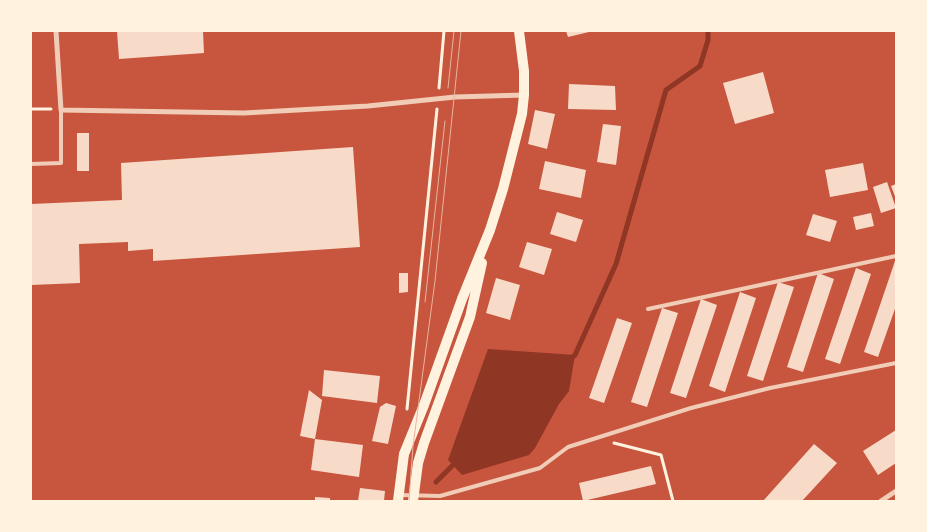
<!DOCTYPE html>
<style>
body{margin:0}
#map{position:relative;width:927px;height:532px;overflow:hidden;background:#c8553d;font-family:Ubuntu,sans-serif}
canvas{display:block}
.frame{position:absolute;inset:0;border:32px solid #fff3e0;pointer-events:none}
</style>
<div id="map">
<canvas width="927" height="532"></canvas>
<div class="frame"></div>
</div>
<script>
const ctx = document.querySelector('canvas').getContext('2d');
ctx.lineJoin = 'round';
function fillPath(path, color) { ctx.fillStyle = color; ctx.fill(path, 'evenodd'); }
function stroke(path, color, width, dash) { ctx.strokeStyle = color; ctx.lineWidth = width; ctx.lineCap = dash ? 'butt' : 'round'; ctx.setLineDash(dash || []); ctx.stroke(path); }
const water = new Path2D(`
 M 488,349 L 575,355 L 569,391 L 559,404 L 535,448 L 529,455 L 462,475 L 448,460 Z`);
const stream = new Path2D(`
 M 570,359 L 575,355 L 616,264 L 666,90 L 700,66 L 708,40 L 708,31
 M 436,482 L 456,462`);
const building = new Path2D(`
 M 117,31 L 203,31 L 204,53 L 119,59 Z
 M 566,31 L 589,31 L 589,32 L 568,37 Z
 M 763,72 L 774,113 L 735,124 L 723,83 Z
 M 569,84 L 615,86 L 616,110 L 568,109 Z
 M 535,110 L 555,114 L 547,149 L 528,144 Z
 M 603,124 L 621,126 L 616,165 L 597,162 Z
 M 77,133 L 89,133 L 89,171 L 77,171 Z
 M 353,147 L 360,247 L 153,261 L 153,249 L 128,251 L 128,242 L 79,244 L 80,283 L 31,285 L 31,204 L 122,200 L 121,163 Z
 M 545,161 L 586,170 L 581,198 L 539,189 Z
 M 863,163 L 868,190 L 830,197 L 825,170 Z
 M 887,182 L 896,208 L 881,213 L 873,187 Z
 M 896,184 L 896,199 L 891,186 Z
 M 557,212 L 583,220 L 576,242 L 550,234 Z
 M 871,213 L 874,226 L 856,230 L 853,217 Z
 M 813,214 L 837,221 L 830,242 L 806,235 Z
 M 527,242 L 552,249 L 544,275 L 519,267 Z
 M 895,261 L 896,306 L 878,357 L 864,352 Z
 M 856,268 L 871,274 L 840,364 L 825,359 Z
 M 399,273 L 408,273 L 408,292 L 399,293 Z
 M 818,273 L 834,279 L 803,372 L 787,367 Z
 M 496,278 L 520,285 L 510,320 L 486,313 Z
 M 778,282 L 794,287 L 763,381 L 747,376 Z
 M 740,292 L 756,298 L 725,392 L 709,386 Z
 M 701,299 L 717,305 L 686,398 L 670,393 Z
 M 662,308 L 678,313 L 647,407 L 631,402 Z
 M 617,318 L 632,323 L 604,403 L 589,398 Z
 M 324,370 L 380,376 L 377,403 L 322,396 Z
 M 309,390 L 322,400 L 315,439 L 300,436 Z
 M 386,403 L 396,406 L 388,444 L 372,441 L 380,407 Z
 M 896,430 L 896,463 L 878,475 L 863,451 Z
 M 315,439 L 363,445 L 359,477 L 311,470 Z
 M 814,444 L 837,463 L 802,501 L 763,501 Z
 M 651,466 L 656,484 L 583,501 L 579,483 Z
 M 360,488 L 385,491 L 384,501 L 358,501 Z
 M 315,497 L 330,498 L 330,501 L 315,501 Z`);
const path = new Path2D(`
 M 439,88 L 444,31
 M 31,109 L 51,109
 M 407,409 L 437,109
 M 614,443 L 661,455 L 673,501`);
const service = new Path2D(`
 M 31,164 L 61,163 L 61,110
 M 648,309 L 896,256
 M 400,495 L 440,496 L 540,468 L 568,447 L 691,408 L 770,388 L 896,363`);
const minor = new Path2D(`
 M 56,31 L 61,110 L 244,113 L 368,106 L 455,97 L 524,95
 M 881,501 L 896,491`);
const secondary = new Path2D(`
 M 398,501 L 404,454 L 424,405 L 462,299 L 490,230 L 503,189 L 522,114 L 524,95 L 524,71 L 519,31
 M 413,501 L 418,463 L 424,443 L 470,317 L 482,263`);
const tram = new Path2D(`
 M 448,88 L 454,31
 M 425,302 L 445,121
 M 409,501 L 413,446 L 435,281 L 461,31`);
fillPath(water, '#8f3625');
stroke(stream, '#8f3625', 5);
fillPath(building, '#f7dbc8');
stroke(path, '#fff3e0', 3);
stroke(service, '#f1ccb7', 4);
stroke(minor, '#f1ccb7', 5);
stroke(secondary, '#fff3e0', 10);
stroke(tram, '#e9b49f', 1);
</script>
